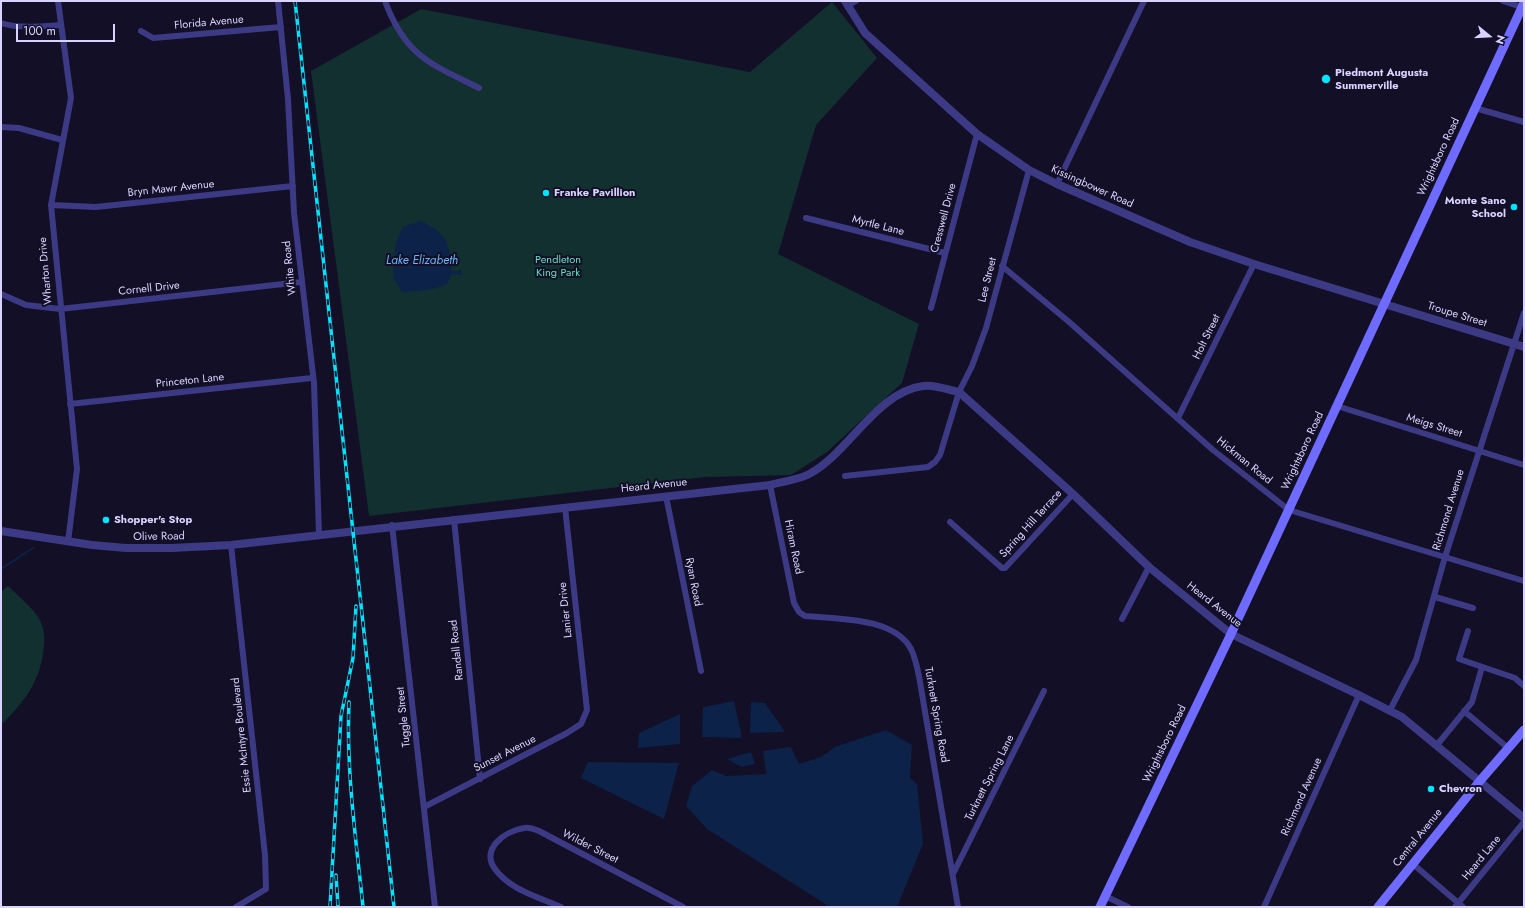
<!DOCTYPE html>
<style>
body{margin:0}
#map{position:relative;width:1525px;height:908px;overflow:hidden;background:#130f26;font-family:Jost,sans-serif}
canvas{display:block}
.frame{position:absolute;inset:0;border:2px solid #d9d4ff;pointer-events:none}
.north{position:absolute;left:1469px;top:16px;width:40px;height:40px;-webkit-text-stroke:3px #130f26;paint-order:stroke;rotate:108deg;font-size:11px;font-weight:700;line-height:16px;text-align:center;color:#d9d4ff}
.north::after{content:'';display:block;margin:auto;width:14px;height:18px;background:#d9d4ff;clip-path:polygon(50% 0,100% 100%,50% 72%,0 100%)}
.scale{position:absolute;left:16px;top:24px;width:99px;height:18px;box-sizing:border-box;border:2px solid #d9d4ff;border-top:0;padding-left:5px;font-size:12px;line-height:14px;white-space:nowrap;color:#d9d4ff;-webkit-text-stroke:3px #130f26;paint-order:stroke}
</style>
<div id="map">
<canvas width="1525" height="908"></canvas>
<div class="frame"></div>
<div class="north">N</div>
<div class="scale">100 m</div>
</div>
<script>
const ctx = document.querySelector('canvas').getContext('2d');
ctx.lineJoin = 'round';
function fillPath(path, color) { ctx.fillStyle = color; ctx.fill(path, 'evenodd'); }
function stroke(path, color, width, dash) { ctx.strokeStyle = color; ctx.lineWidth = width; ctx.lineCap = dash ? 'butt' : 'round'; ctx.setLineDash(dash || []); ctx.stroke(path); }
function drawText(font, color, halo, rows, align = 'center') {
  ctx.font = font + ' Jost,sans-serif'; ctx.lineWidth = 4; ctx.setLineDash([]); ctx.textBaseline = 'middle'; ctx.strokeStyle = halo; ctx.fillStyle = color; for (const [text, x, y, turn = 0] of rows) {
    ctx.save(); ctx.translate(x, y); ctx.rotate((+turn || 0) * Math.PI / 180); ctx.textAlign = isNaN(turn) ? turn : align; if (halo) ctx.strokeText(text, 0, 0); ctx.fillText(text, 0, 0); ctx.restore();
  }
}
const green = new Path2D(`
 M 832,2 L 877,58 L 816,125 L 778,254 L 919,324 L 902,383 L 827,452 L 791,475 L 705,477 L 369,516 L 311,71 L 421,9 L 750,72 Z
 M 8,586 C 18,596 31,606 38,617 C 44,626 45,636 44,646 C 41,681 25,701 1,725 L 1,592 Z`);
const water = new Path2D(`
 M 420,221 C 446,232 451,243 451,271 L 458,271 L 461,269 L 462,275 L 452,274 L 447,284 C 434,290 417,292 402,292 L 394,279 L 393,270 L 396,242 L 403,227 Z
 M 734,701 L 742,738 L 702,737 L 703,707 Z
 M 751,702 L 765,703 L 785,732 L 750,733 Z
 M 680,714 L 680,744 L 638,748 L 639,733 Z
 M 886,730 L 912,745 L 910,778 L 917,784 L 923,844 L 897,907 L 830,907 L 707,829 L 686,806 L 692,786 L 712,770 L 726,776 L 766,774 L 763,751 L 791,747 L 799,764 L 821,757 L 835,747 Z
 M 751,752 L 755,764 L 741,767 L 727,759 Z
 M 588,762 L 679,763 L 664,819 L 581,778 Z`);
const stream = new Path2D(`
 M 1,569 L 33,548`);
const minor = new Path2D(`
 M 58,1 L 71,98 L 51,205 L 77,469 L 68,542
 M 278,1 L 288,99 L 294,213 L 314,383 L 319,534
 M 385,1 C 405,56 431,64 479,88
 M 1503,1 L 1524,8
 M 847,6 L 856,1
 M 1,23 C 20,29 42,26 61,25
 M 141,31 L 153,38 L 281,27
 M 1475,108 L 1524,122
 M 1,127 L 19,128 L 62,140
 M 1057,184 L 1144,1
 M 51,205 L 96,207 L 293,186
 M 806,218 L 945,253
 M 1002,266 L 1068,321 L 1213,450 L 1289,510 L 1524,581
 M 1,294 L 26,305 L 60,309 L 301,282
 M 931,308 L 977,134
 M 70,404 L 312,378
 M 1337,406 L 1524,465
 M 1178,418 L 1254,264
 M 845,476 L 928,467 L 935,462 L 940,455 L 959,392 L 972,366 L 986,328 L 1029,170
 M 770,485 L 794,603 L 799,612 L 805,616 C 837,619 894,617 911,649 C 916,659 918,671 920,682 L 958,907
 M 666,496 L 701,671
 M 454,519 L 480,779
 M 950,522 L 1002,568 L 1005,568 L 1073,494
 M 392,525 L 435,907
 M 231,545 L 265,855 L 266,889 L 236,907
 M 1435,597 L 1473,608
 M 1122,619 L 1149,567
 M 1468,631 L 1459,659 L 1515,678 L 1524,686
 M 1390,710 L 1416,660 L 1445,557 L 1524,313
 M 1464,711 L 1508,748
 M 1437,745 L 1472,702 L 1482,667
 M 424,807 L 567,733 L 581,724 L 587,710 L 565,507
 M 1413,864 L 1463,907
 M 953,874 L 1044,691
 M 1105,896 L 1128,907
 M 561,907 C 539,897 510,890 495,869 C 480,849 505,831 524,828 C 529,827 534,829 539,831 L 683,907
 M 1264,907 L 1359,695
 M 1455,907 L 1524,822`);
const tertiary = new Path2D(`
 M 845,1 L 865,33 L 977,134 L 1029,170 L 1057,184 L 1190,242 L 1254,264 L 1524,347
 M 1,531 L 92,545 L 126,548 L 172,548 L 231,545 L 770,485 C 783,481 800,480 811,473 C 850,451 877,392 923,386 C 934,384 948,390 959,392 L 1073,494 L 1149,567 L 1231,634 L 1359,695 L 1402,717 L 1524,818`);
const secondary = new Path2D(`
 M 1100,907 L 1231,634 L 1524,3
 M 1378,907 L 1479,782 L 1524,730`);
const rail = new Path2D(`
 M 295,1 L 394,907
 M 349,702 C 346,771 356,839 363,907
 M 336,875 L 338,907
 M 330,907 L 341,716 L 353,658 L 356,606`);
const markers = [
 [1326,79,5,"#00e5ff"],
 [546,193,4,"#00e5ff"],
 [1514,207,4,"#00e5ff"],
 [106,520,4,"#00e5ff"],
 [1431,789,4,"#00e5ff"]
];
const streetNames = [
 ["Florida Avenue",209,23,-5],
 ["Wrightsboro Road",1439,157,-65],
 ["Kissingbower Road",1092,187,24],
 ["Bryn Mawr Avenue",171,189,-6],
 ["Cresswell Drive",944,218,-75],
 ["Myrtle Lane",878,226,14],
 ["White Road",290,268,-96],
 ["Wharton Drive",46,271,-95],
 ["Lee Street",988,280,-76],
 ["Cornell Drive",149,289,-6],
 ["Troupe Street",1457,315,17],
 ["Holt Street",1207,337,-64],
 ["Princeton Lane",190,381,-6],
 ["Meigs Street",1434,426,17],
 ["Wrightsboro Road",1303,451,-65],
 ["Hickman Road",1244,461,39],
 ["Heard Avenue",654,486,-6],
 ["Richmond Avenue",1449,510,-73],
 ["Spring Hill Terrace",1031,524,-48],
 ["Olive Road",159,537,-1],
 ["Hiram Road",793,547,78],
 ["Ryan Road",693,582,79],
 ["Heard Avenue",1214,605,38],
 ["Lanier Drive",566,610,-96],
 ["Randall Road",457,650,-96],
 ["Turknett Spring Road",936,715,80],
 ["Tuggle Street",404,717,-96],
 ["Essie McIntyre Boulevard",242,735,-96],
 ["Wrightsboro Road",1165,744,-64],
 ["Sunset Avenue",505,754,-27],
 ["Turknett Spring Lane",990,778,-63],
 ["Richmond Avenue",1302,797,-66],
 ["Central Avenue",1418,838,-51],
 ["Wilder Street",590,847,27],
 ["Heard Lane",1482,858,-51]
];
const poiNames = [
 ["Piedmont Augusta",1335,73],
 ["Summerville",1335,86],
 ["Franke Pavillion",554,193],
 ["Monte Sano",1506,201,"right"],
 ["School",1506,214,"right"],
 ["Shopper's Stop",114,520],
 ["Chevron",1439,789]
];
const parkNames = [
 ["Pendleton",558,260],
 ["King Park",558,273]
];
const waterNames = [
 ["Lake Elizabeth",422,261]
];
fillPath(green, '#12302f');
fillPath(water, '#0c2248');
stroke(stream, '#0c2248', 2);
stroke(minor, '#3d3a85', 6);
stroke(tertiary, '#3d3a85', 8);
stroke(secondary, '#6f6bff', 9);
stroke(rail, '#00e5ff', 3.5);
stroke(rail, '#130f26', 2, [6]);
for (const [x, y, r, color] of markers) { const dot = new Path2D(); dot.arc(x, y, r, 0, 2 * Math.PI); ctx.fillStyle = color; ctx.fill(dot); stroke(dot, '#130f26', 1.5); }
drawText('11px', '#d9d4ff', '#130f26', streetNames);
drawText('bold 11px', '#d9d4ff', '#130f26', poiNames, 'left');
drawText('11px', '#5fe0c0', '#130f26', parkNames);
drawText('italic 12px', '#62b6ff', '#130f26', waterNames);
</script>
